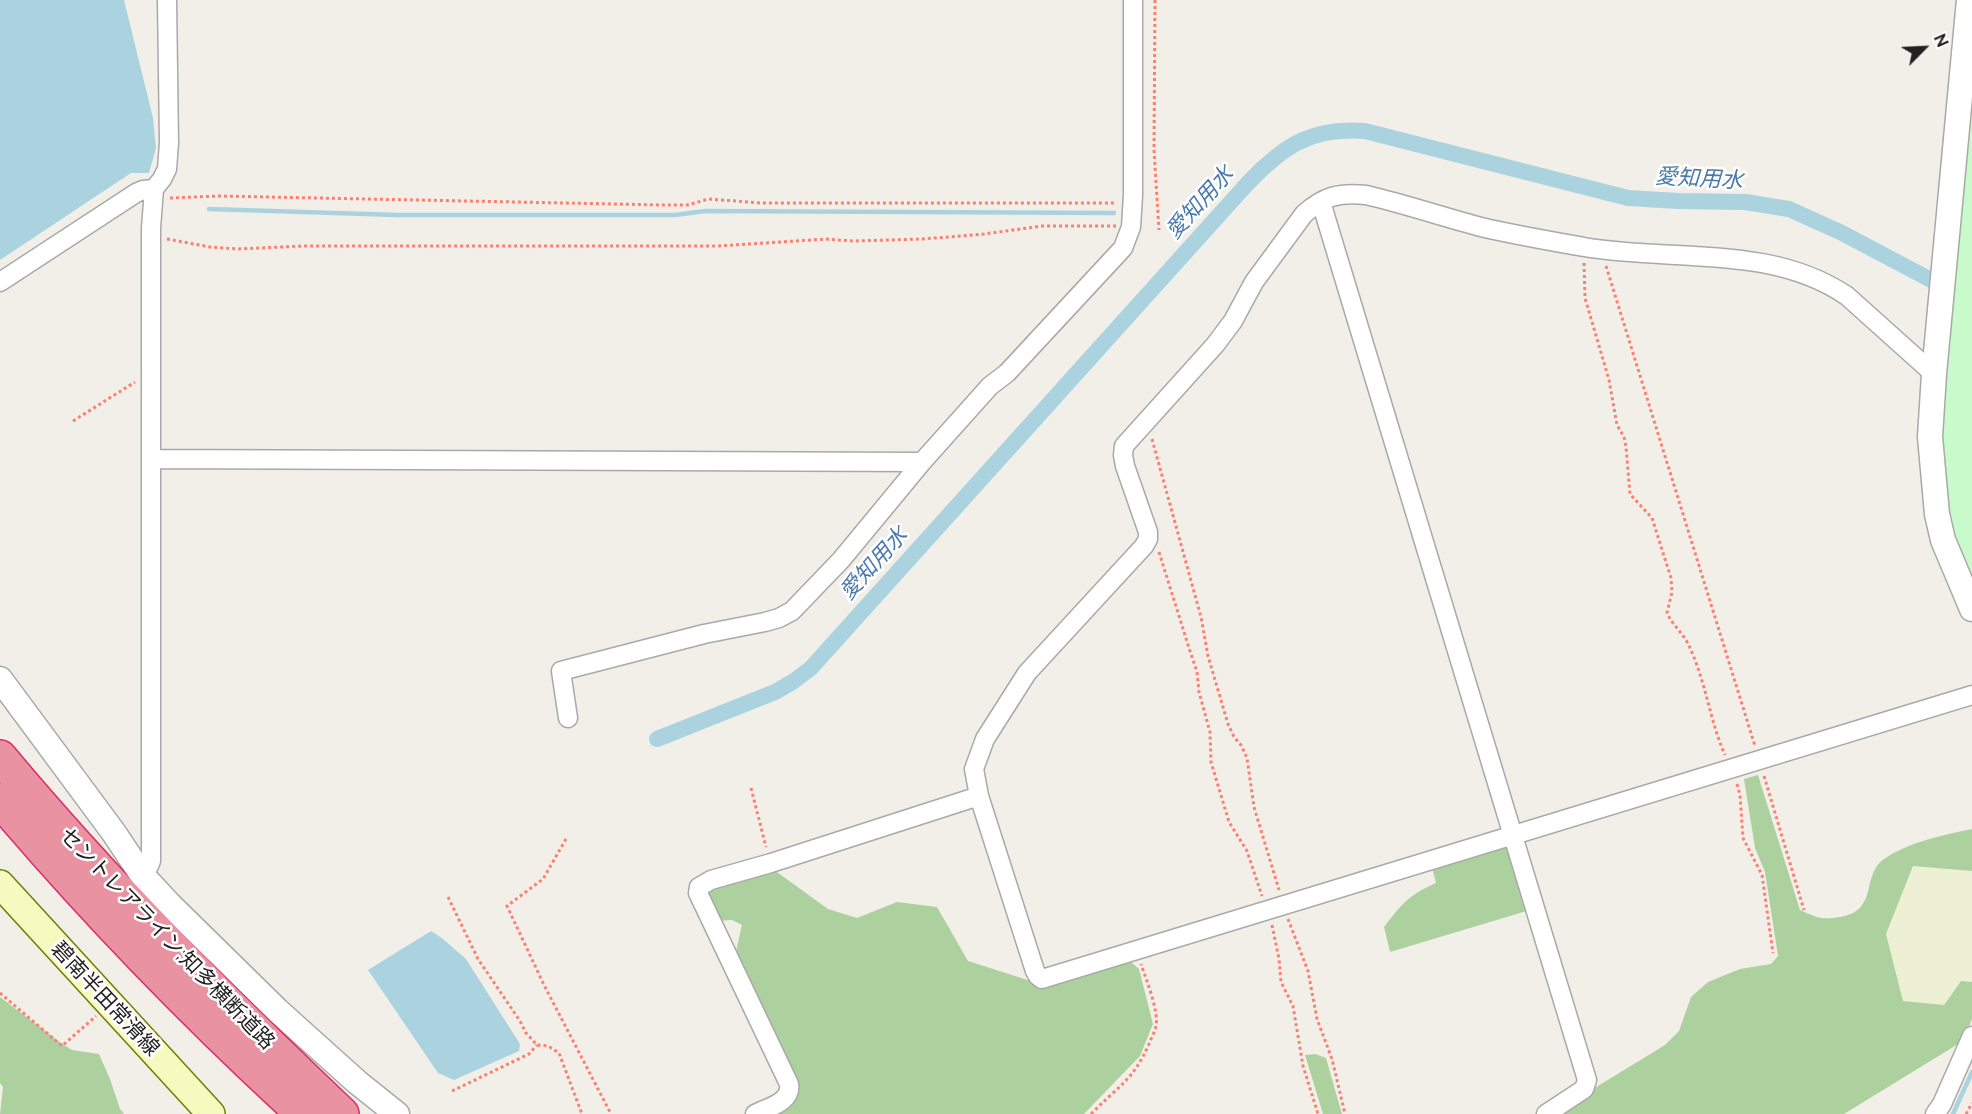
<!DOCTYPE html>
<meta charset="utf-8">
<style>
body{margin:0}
#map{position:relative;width:1972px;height:1114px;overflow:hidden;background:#f2efe9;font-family:Raleway,sans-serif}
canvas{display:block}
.north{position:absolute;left:1894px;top:18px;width:60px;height:60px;-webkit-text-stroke:4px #fff;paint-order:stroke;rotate:66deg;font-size:16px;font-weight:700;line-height:24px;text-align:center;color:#222}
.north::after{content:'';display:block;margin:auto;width:21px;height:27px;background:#222;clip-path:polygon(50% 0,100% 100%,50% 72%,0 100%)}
</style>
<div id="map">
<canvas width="1972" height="1114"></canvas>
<div class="north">N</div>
</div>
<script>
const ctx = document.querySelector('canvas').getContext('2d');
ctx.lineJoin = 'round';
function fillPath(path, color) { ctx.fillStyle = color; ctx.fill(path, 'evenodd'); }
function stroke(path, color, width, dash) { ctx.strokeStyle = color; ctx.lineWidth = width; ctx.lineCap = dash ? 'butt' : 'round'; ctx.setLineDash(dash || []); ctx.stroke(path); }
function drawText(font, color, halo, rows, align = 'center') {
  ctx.font = font + ' Raleway,"Noto Sans JP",sans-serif'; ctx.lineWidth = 5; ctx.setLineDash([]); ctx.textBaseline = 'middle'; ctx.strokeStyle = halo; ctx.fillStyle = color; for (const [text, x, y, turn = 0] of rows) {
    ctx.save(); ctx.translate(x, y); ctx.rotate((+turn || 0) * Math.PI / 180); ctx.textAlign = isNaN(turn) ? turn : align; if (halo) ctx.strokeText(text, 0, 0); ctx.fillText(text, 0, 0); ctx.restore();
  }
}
const farmland = new Path2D(`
 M 1913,865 L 1972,871 L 1972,982 L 1961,981 L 1944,1005 L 1903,1001 L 1886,934 Z`);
const forest = new Path2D(`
 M 1758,775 L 1800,910 C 1818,918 1820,920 1840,917 C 1879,911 1861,875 1884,859 C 1909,842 1943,835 1972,829 L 1972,871 L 1913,866 L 1886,934 L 1903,1001 L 1944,1005 L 1961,981 L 1972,982 L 1972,1019 L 1963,1041 L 1844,1114 L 1552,1114 L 1665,1045 L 1679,1031 L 1691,997 L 1708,982 L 1740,969 L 1771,964 L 1778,956 L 1765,872 L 1755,848 L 1744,779 Z
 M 1493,847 L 1506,847 L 1514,854 L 1530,910 L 1390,952 L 1384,927 C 1402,904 1408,895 1436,883 L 1432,867 Z
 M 774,870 L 828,909 L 857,918 L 897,902 L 937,907 L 968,961 L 1037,983 L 1130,961 L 1139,969 L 1153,1024 L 1140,1056 L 1084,1114 L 765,1114 L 793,1095 L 735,956 L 742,925 L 732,920 L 717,921 L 703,891 Z
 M 0,997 L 61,1043 L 72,1050 L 99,1054 L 110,1079 L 120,1109 L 124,1114 L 0,1114 L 3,1087 L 0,1083 Z
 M 1315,1054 L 1326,1058 L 1342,1114 L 1323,1114 L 1305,1055 Z`);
const park = new Path2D(`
 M 1972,74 L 1972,587 L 1954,545 L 1939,457 Z`);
const water = new Path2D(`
 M 0,0 L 124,0 L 153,118 L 156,148 L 149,173 L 131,173 L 0,260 Z
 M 431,931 L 443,939 L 466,959 L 520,1044 L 519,1051 L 454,1080 L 438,1073 L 368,970 Z`);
const stream = new Path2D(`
 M 209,209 L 397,215 L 675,215 L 705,211 L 1114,213
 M 1953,1114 L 1972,1072`);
const canal = new Path2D(`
 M 657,739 L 775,692 L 794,681 L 811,668 L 1247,184 C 1283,146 1311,127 1365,131 L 1628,198 L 1678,201 L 1745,202 L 1789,209 L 1840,232 L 1933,281`);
const path = new Path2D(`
 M 1155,0 L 1154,150 L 1159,230
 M 170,198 L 218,196 L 665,205 L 687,205 L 709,199 L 761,203 L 1117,203
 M 167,239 L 210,247 L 238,249 L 303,246 L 718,246 L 826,239 L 852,241 L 923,239 L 984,234 L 1042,226 L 1116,226
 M 1584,263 L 1585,298 L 1609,380 L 1617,425 L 1624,437 L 1626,447 L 1630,494 L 1652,518 L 1671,578 L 1672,592 L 1667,613 C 1673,626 1685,635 1690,648 C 1706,683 1710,721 1725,755
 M 1606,266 L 1755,746
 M 73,421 L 135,382
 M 1152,439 L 1201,617 L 1208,656 L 1228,724 L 1234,737 L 1241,745 L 1247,758 L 1254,807 L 1279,890
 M 1159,552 L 1189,648 L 1197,672 L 1199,692 L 1210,732 L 1211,762 L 1229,822 L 1247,851 L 1262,896
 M 1764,776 L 1804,910
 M 1737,784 L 1740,795 L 1743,838 L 1762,875 L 1773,953
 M 751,788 L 766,847
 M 566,839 L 543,879 L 507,906 L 544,985 L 611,1114
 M 448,897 L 478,959 L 520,1021 L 526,1033 L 537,1045 L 548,1046 L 559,1053 L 582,1114
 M 1288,919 L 1308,971 L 1317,1019 L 1332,1059 L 1345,1114
 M 1272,925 L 1279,959 L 1281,982 L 1293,1006 L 1303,1066 L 1318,1114
 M 0,993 L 62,1046 L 96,1016
 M 452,1091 L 529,1054 L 537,1045
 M 1091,1114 C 1117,1087 1133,1081 1149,1044 C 1151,1038 1155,1032 1156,1026 C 1159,1011 1146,979 1141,964
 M 1966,1114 L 1972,1103`);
const minor = new Path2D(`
 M 1321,202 L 1587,1080 L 1584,1089 L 1546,1114
 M 0,282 L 136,193 L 143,190 L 154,189
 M 1934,374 L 1847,296 C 1771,244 1671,262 1584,247 C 1550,241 1515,235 1481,227 C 1443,217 1405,204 1366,195 C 1340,192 1324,196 1304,214 L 1254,282 L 1233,321 L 1215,345 L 1124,446 L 1123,455 L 1125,466 L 1148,532 L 1148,539 L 1144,546 L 1027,673 L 985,739 L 974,769 L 979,796 L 1035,971 L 1038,976 L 1042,979 L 1972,695
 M 151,459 L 922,462
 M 568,718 L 561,671 L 704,634 L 765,622 L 779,618 L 792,611 L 841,560 L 922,462 L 990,386 L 1007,373 L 1123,248 L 1131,227 L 1133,195 L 1133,0
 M 142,875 L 147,870 L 151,861 L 151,228 L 154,189 L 162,179 L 167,169 L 169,143 L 167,0
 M 755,1114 C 769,1107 792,1102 789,1084 L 698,893 L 699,887 L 711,880 L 771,863 L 979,796
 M 1935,1114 L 1942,1104 L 1972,1036`);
const tertiary = new Path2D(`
 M 1969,0 L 1934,374 L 1930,437 L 1937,514 L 1943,540 L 1972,609
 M 0,679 L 114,833 L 142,875 L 169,904 L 278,1011 L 357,1082 L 397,1114`);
const secondary = new Path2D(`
 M 0,884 L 211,1114`);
const motorway = new Path2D(`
 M 0,757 C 107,885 222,1000 342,1114
 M 0,800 C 94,911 196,1016 303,1114`);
const streetNames = [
 ["セントレアライン;知多横断道路",167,939,46],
 ["碧南半田常滑線",105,999,47]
];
const waterNames = [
 ["愛知用水",1699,179,3],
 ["愛知用水",1200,203,-48],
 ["愛知用水",874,564,-48]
];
fillPath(farmland, '#eef0d5');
fillPath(forest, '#add19e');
fillPath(park, '#c8facc');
fillPath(water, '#aad3df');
stroke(stream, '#aad3df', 4.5);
stroke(canal, '#aad3df', 16);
stroke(minor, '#a9a9a9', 21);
stroke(tertiary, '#a9a9a9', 27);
stroke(secondary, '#707d05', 30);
stroke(motorway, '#dc2a67', 36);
stroke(path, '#fa8072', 3, [3, 3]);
stroke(minor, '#fff', 18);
stroke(tertiary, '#fff', 24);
stroke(secondary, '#f7fabf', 27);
stroke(motorway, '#e892a2', 33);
drawText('21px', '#222', '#fff', streetNames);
drawText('italic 22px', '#4a7aab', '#fff', waterNames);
</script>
